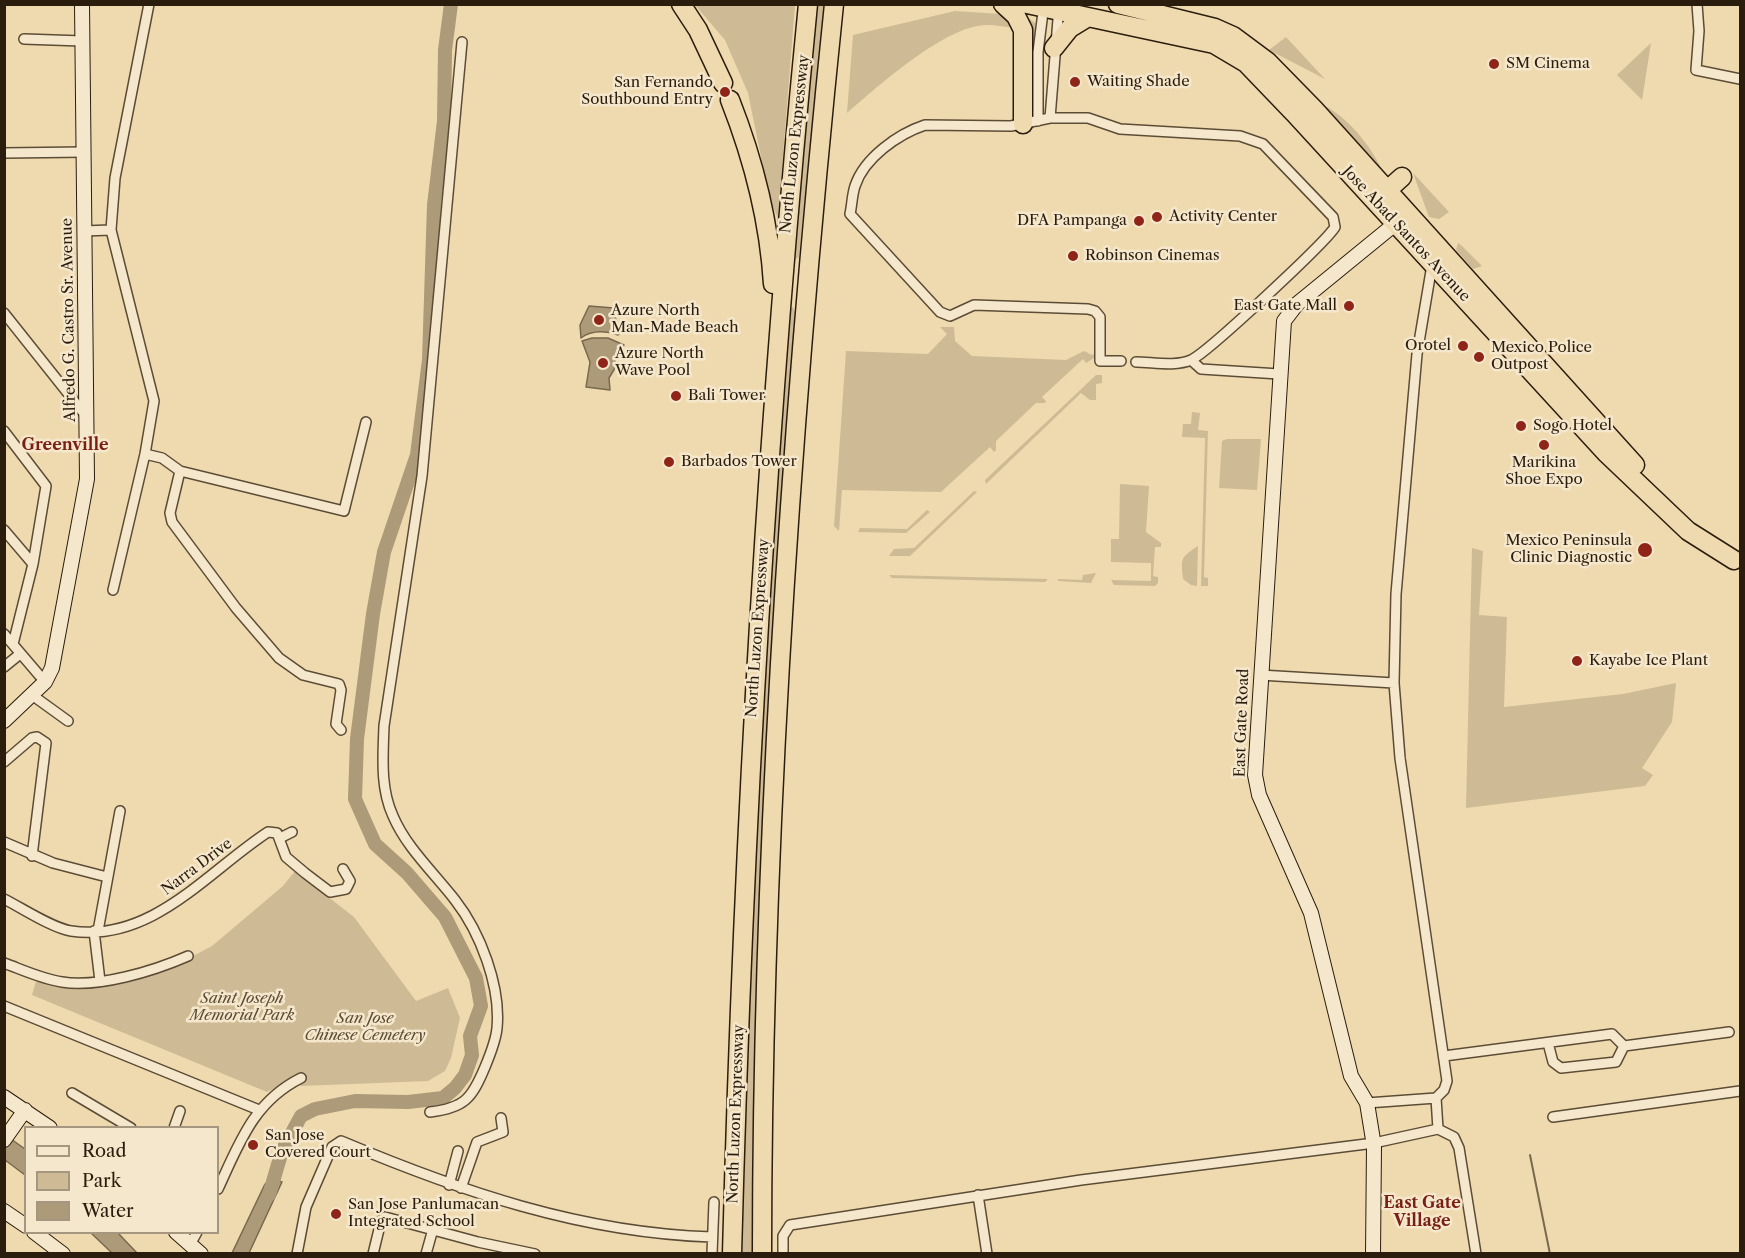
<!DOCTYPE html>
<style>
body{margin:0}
#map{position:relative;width:1745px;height:1258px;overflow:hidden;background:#efdaaf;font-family:"Libre Caslon Text",serif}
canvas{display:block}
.frame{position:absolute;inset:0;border:6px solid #2b1d0e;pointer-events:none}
.legend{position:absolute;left:24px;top:1126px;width:195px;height:108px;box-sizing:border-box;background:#f5e7cb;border:2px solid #a4967f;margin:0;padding:8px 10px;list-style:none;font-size:18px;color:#2b1d0e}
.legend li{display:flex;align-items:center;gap:12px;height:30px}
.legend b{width:30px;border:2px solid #a4967f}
</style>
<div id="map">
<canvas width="1745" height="1258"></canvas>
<div class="frame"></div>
<ul class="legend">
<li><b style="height:8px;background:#f5e7cb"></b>Road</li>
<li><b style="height:16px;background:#ceba94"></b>Park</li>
<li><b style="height:16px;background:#ac9a78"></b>Water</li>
</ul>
</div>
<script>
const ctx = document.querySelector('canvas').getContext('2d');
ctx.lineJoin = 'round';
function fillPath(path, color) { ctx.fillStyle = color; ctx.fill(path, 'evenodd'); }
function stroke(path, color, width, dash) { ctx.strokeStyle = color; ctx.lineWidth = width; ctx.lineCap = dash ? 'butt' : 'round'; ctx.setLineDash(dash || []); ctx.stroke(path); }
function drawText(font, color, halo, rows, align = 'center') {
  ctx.font = font + ' "Libre Caslon Text",serif'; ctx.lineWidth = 5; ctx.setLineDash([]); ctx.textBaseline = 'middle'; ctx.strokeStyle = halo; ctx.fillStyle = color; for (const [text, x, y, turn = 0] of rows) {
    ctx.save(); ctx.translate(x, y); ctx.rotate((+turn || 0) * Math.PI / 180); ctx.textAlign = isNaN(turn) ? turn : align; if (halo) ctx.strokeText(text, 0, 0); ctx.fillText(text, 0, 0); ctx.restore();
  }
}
const green = new Path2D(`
 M 695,5 L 795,5 L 778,218 L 770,201 L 748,93 L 725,40 Z
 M 816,5 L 824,5 L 799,257 L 795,260 Z
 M 955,11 L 1001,14 L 1015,28 C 1006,27 996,25 987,25 C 946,25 878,86 847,113 L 853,35 Z
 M 1027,17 L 1035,23 L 1034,118 L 1031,120 L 1024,18 Z
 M 1286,37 L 1325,79 L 1269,50 Z
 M 1651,43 L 1642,100 L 1617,75 Z
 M 1323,105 C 1347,116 1372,147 1383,172 Z
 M 1413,173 L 1449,212 L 1439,219 L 1429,217 Z
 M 1458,243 L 1461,245 L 1482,266 L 1473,269 L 1456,250 Z
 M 793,307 L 795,312 C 783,440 777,570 769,699 C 759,884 751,1069 753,1253 L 740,1254 L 763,680 L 789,309 Z
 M 940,327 L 954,327 L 955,341 L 972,356 L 1066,360 L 1084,351 L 1092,355 L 1095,353 L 1094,358 L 1086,363 L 1083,359 L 1042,397 L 1046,401 L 1045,403 L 1036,403 L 996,441 L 996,450 L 994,452 L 990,447 L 941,492 L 842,490 L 839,531 L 834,526 L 846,351 L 928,354 L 947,334 Z
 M 1096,375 L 1102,375 L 1102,383 L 1096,384 L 1096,400 L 1090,400 L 1081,393 L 986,484 L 985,480 Z
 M 1192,412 L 1200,413 L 1198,430 L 1208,431 L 1204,577 L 1208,578 L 1208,586 L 1201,586 L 1205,438 L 1182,437 L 1183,424 L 1191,424 Z
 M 1227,439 L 1261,439 L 1257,490 L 1219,488 L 1222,441 Z
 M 1120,484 L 1149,486 L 1146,532 L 1161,543 L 1161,547 L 1155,547 L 1153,576 L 1158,577 L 1158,583 L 1155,586 L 1114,585 L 1111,580 L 1151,581 L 1151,563 L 1111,562 L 1111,539 L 1119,539 Z
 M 974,491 L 977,492 L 910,556 L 889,556 L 894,549 L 914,548 Z
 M 927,510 L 930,512 L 906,533 L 858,532 L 860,528 L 907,529 Z
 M 1198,546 L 1197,586 L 1191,585 L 1183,579 C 1181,558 1180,558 1198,546 Z
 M 1472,548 L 1483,551 L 1479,615 L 1507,617 L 1504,707 L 1623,694 L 1676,683 L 1672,722 L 1642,768 L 1653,775 L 1645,786 L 1466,808 Z
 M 1096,573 L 1091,583 L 1058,581 L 1058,579 L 1082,580 L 1083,575 Z
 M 889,575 L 1048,579 L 1045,582 L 892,578 Z
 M 295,871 L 354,917 L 416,1001 L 448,988 L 460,1018 L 451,1058 L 445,1071 L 428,1081 L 301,1086 L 297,1078 L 267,1092 L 32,995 L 37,978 L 68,988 L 161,973 L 212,946 L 283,886 Z`);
const water = new Path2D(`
 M 589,306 L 614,308 L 613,313 L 622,332 L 618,335 C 606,331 592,330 581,338 L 580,325 Z
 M 592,338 L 608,338 L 624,345 L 615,357 L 615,368 L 609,378 L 610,390 L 586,387 L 590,362 L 582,341 Z
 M 4,1134 L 25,1149 L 25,1175 L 5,1160 Z
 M 272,1179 L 282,1182 L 249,1253 L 232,1253 L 265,1184 Z
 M 91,1233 L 118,1233 L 137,1253 L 112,1253 Z`);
const stream = new Path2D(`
 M 1530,1155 L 1550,1254`);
const river = new Path2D(`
 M 269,1195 L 282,1151 L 301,1116 L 315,1109 L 355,1101 L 408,1102 L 443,1098 L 455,1088 L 465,1075 L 472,1055 L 470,1036 L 481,1006 L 476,978 L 445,917 L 407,873 L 375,844 L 355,799 L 357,739 L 373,614 L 384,552 L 417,455 L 429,360 L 434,205 L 444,121 L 445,50 L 451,4`);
const street = new Path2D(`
 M 1697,4 L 1699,31 L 1696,70 L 1740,79
 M 24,39 L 82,41
 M 1050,118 L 1059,7
 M 1038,121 L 1038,52 L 1044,4
 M 4,153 L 85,152
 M 83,231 L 111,230
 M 4,313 L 86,416
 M 1191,360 L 1201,369 L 1279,374
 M 1121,361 L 1100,361 L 1100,317 L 1095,311 L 1088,309 L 974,305 L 950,316 L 940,312 L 850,214 C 852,205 852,195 855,186 C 864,158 898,134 925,125 L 1011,126 L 1050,118 L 1088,118 L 1120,129 L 1240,136 L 1263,144 L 1333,217 L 1335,227 C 1325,243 1207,353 1191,360 C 1175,367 1152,362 1136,362
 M 4,431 L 46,486 L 33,564 L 13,644
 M 145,454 L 162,458 L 180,471 L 344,511 L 366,422
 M 180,471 L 170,513 L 172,522 L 236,608 L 279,658 L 303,675 L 339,684 L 341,690 L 336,724 L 341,730
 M 4,530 L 33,564
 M 113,590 L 145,454 L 154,401 L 111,230 L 115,178 L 149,4
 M 4,634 L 45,682
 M 4,667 L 20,654
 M 1260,675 L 1394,683
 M 32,695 L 68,721
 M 4,762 L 32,738 L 37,737 L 46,743 L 32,856
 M 280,838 L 292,832
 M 4,842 L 53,863 L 107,877
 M 4,899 C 22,908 52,928 71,931 C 152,943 208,871 268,832 L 277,833 L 286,857 L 305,873 L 330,892 L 346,889 L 350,881 L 343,869
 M 94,931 L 100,981
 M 98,931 L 120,811
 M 4,963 C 23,970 42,979 62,982 C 98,988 154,971 188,956
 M 4,1006 L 259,1110
 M 1548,1043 L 1553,1062 L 1561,1068 L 1616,1062 L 1624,1046
 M 1624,1046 L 1729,1032
 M 1444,1056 L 1612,1034 L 1624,1046
 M 72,1093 L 131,1128
 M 1436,1098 L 1438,1129
 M 1367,1103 L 1436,1098 L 1444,1090 L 1447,1081 L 1400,758 L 1394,683 L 1396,594 L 1417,354 L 1432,265
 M 430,1112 C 465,1108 472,1098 485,1067 C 490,1055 496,1040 497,1028 C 501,986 480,932 455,900 C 434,873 406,847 393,816 C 380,788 383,756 384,726 L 422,476 L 462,42
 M 1553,1117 L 1740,1091
 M 174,1128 L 180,1111
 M 449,1185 L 458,1151
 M 461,1188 L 477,1142 L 503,1132 L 501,1118
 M 218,1189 C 239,1144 253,1102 301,1078
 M 978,1195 L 987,1254
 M 190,1245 L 197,1232
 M 297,1254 L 306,1207 L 332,1147 L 341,1141 C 460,1191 581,1233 712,1237
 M 373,1254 L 381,1221 L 385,1217 L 478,1242 L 535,1254
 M 426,1254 L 433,1229
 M 712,1254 L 714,1202
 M 783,1254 L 783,1236 L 790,1225 L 1081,1180 L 1374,1143 L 1438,1129 L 1454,1137 L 1459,1148 L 1476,1254`);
const secondary = new Path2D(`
 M 4,721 L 45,682 L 52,668 L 87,479 L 82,4
 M 4,1097 L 50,1128
 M 4,1140 L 25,1110
 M 4,1211 L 26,1226
 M 34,1232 L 63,1254
 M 176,1232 L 201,1254
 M 1373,1254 L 1374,1146 L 1367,1103 L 1351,1076 L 1311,913 L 1259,795 L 1255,775 L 1284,321 L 1297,304 L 1395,224`);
const highway = new Path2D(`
 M 681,4 L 698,30 L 723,83
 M 1003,4 L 1016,16 L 1023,30 L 1023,124
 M 1027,4 L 1214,44 L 1246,63 L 1294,113 L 1606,453 L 1688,531 L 1734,560
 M 1118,4 L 1215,28 L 1233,36 L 1268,62 L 1314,109 L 1635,465
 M 1054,48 L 1070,28 L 1088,17
 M 730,100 C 754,161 769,219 773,284
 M 1381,196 L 1402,177
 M 732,1254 C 743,836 767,420 808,4
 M 762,1254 C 762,837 791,419 834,4`);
const markers = [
 [1494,64,6,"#8f2418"],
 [1075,82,6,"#8f2418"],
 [725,92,6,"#8f2418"],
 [1157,217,6,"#8f2418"],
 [1139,221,6,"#8f2418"],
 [1073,256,6,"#8f2418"],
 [1349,306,6,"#8f2418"],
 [599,320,6,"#8f2418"],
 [1463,346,6,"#8f2418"],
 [1479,357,6,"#8f2418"],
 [603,363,6,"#8f2418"],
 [676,396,6,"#8f2418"],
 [1521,426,6,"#8f2418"],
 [1544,445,6,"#8f2418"],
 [669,462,6,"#8f2418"],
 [1645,550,8,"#8f2418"],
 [1577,661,6,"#8f2418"],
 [253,1145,6,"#8f2418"],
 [336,1214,6,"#8f2418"]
];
const poiNames = [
 ["SM Cinema",1506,64],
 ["Waiting Shade",1087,82],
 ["San Fernando",713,83,"right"],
 ["Southbound Entry",713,100,"right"],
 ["Activity Center",1169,217],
 ["DFA Pampanga",1127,221,"right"],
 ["Robinson Cinemas",1085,256],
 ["East Gate Mall",1337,306,"right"],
 ["Azure North",611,311],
 ["Man-Made Beach",611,328],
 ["Orotel",1451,346,"right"],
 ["Mexico Police",1491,348],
 ["Outpost",1491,365],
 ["Azure North",615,354],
 ["Wave Pool",615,371],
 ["Bali Tower",688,396],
 ["Sogo Hotel",1533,426],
 ["Barbados Tower",681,462],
 ["Marikina",1544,463,"center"],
 ["Shoe Expo",1544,480,"center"],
 ["Mexico Peninsula",1632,541,"right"],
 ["Clinic Diagnostic",1632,558,"right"],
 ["Kayabe Ice Plant",1589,661],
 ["San Jose",265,1136],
 ["Covered Court",265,1153],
 ["San Jose Panlumacan",348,1205],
 ["Integrated School",348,1222]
];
const streetNames = [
 ["North Luzon Expressway",795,144,-84],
 ["Jose Abad Santos Avenue",1406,234,47],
 ["Alfredo G. Castro Sr. Avenue",69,320,-91],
 ["North Luzon Expressway",758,628,-86],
 ["East Gate Road",1242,723,-88],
 ["Narra Drive",197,867,-37],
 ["North Luzon Expressway",736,1114,-88]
];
const parkNames = [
 ["Saint Joseph",242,999],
 ["Memorial Park",242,1016],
 ["San Jose",365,1019],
 ["Chinese Cemetery",365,1036]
];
const neighbourhoodNames = [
 ["Greenville",65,445],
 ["East Gate",1422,1203],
 ["Village",1422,1221]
];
fillPath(green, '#ceba94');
fillPath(water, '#ac9a78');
stroke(water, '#78684e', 1.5);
stroke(stream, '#78684e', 2);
stroke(river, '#ac9a78', 14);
stroke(street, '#5c4c36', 12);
stroke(secondary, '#2b1d0e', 16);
stroke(highway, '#2b1d0e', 21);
stroke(street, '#f5e7cb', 9);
stroke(secondary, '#f5e7cb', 14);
stroke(highway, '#efdaaf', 18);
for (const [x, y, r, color] of markers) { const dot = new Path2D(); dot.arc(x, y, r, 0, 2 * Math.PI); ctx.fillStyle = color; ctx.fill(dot); stroke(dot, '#f5e7cb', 2); }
drawText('15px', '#2b1d0e', '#f5e7cb', poiNames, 'left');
drawText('15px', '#2b1d0e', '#f5e7cb', streetNames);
drawText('italic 15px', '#5c4c36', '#f5e7cb', parkNames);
drawText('bold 16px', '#7a1f14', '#f5e7cb', neighbourhoodNames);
</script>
